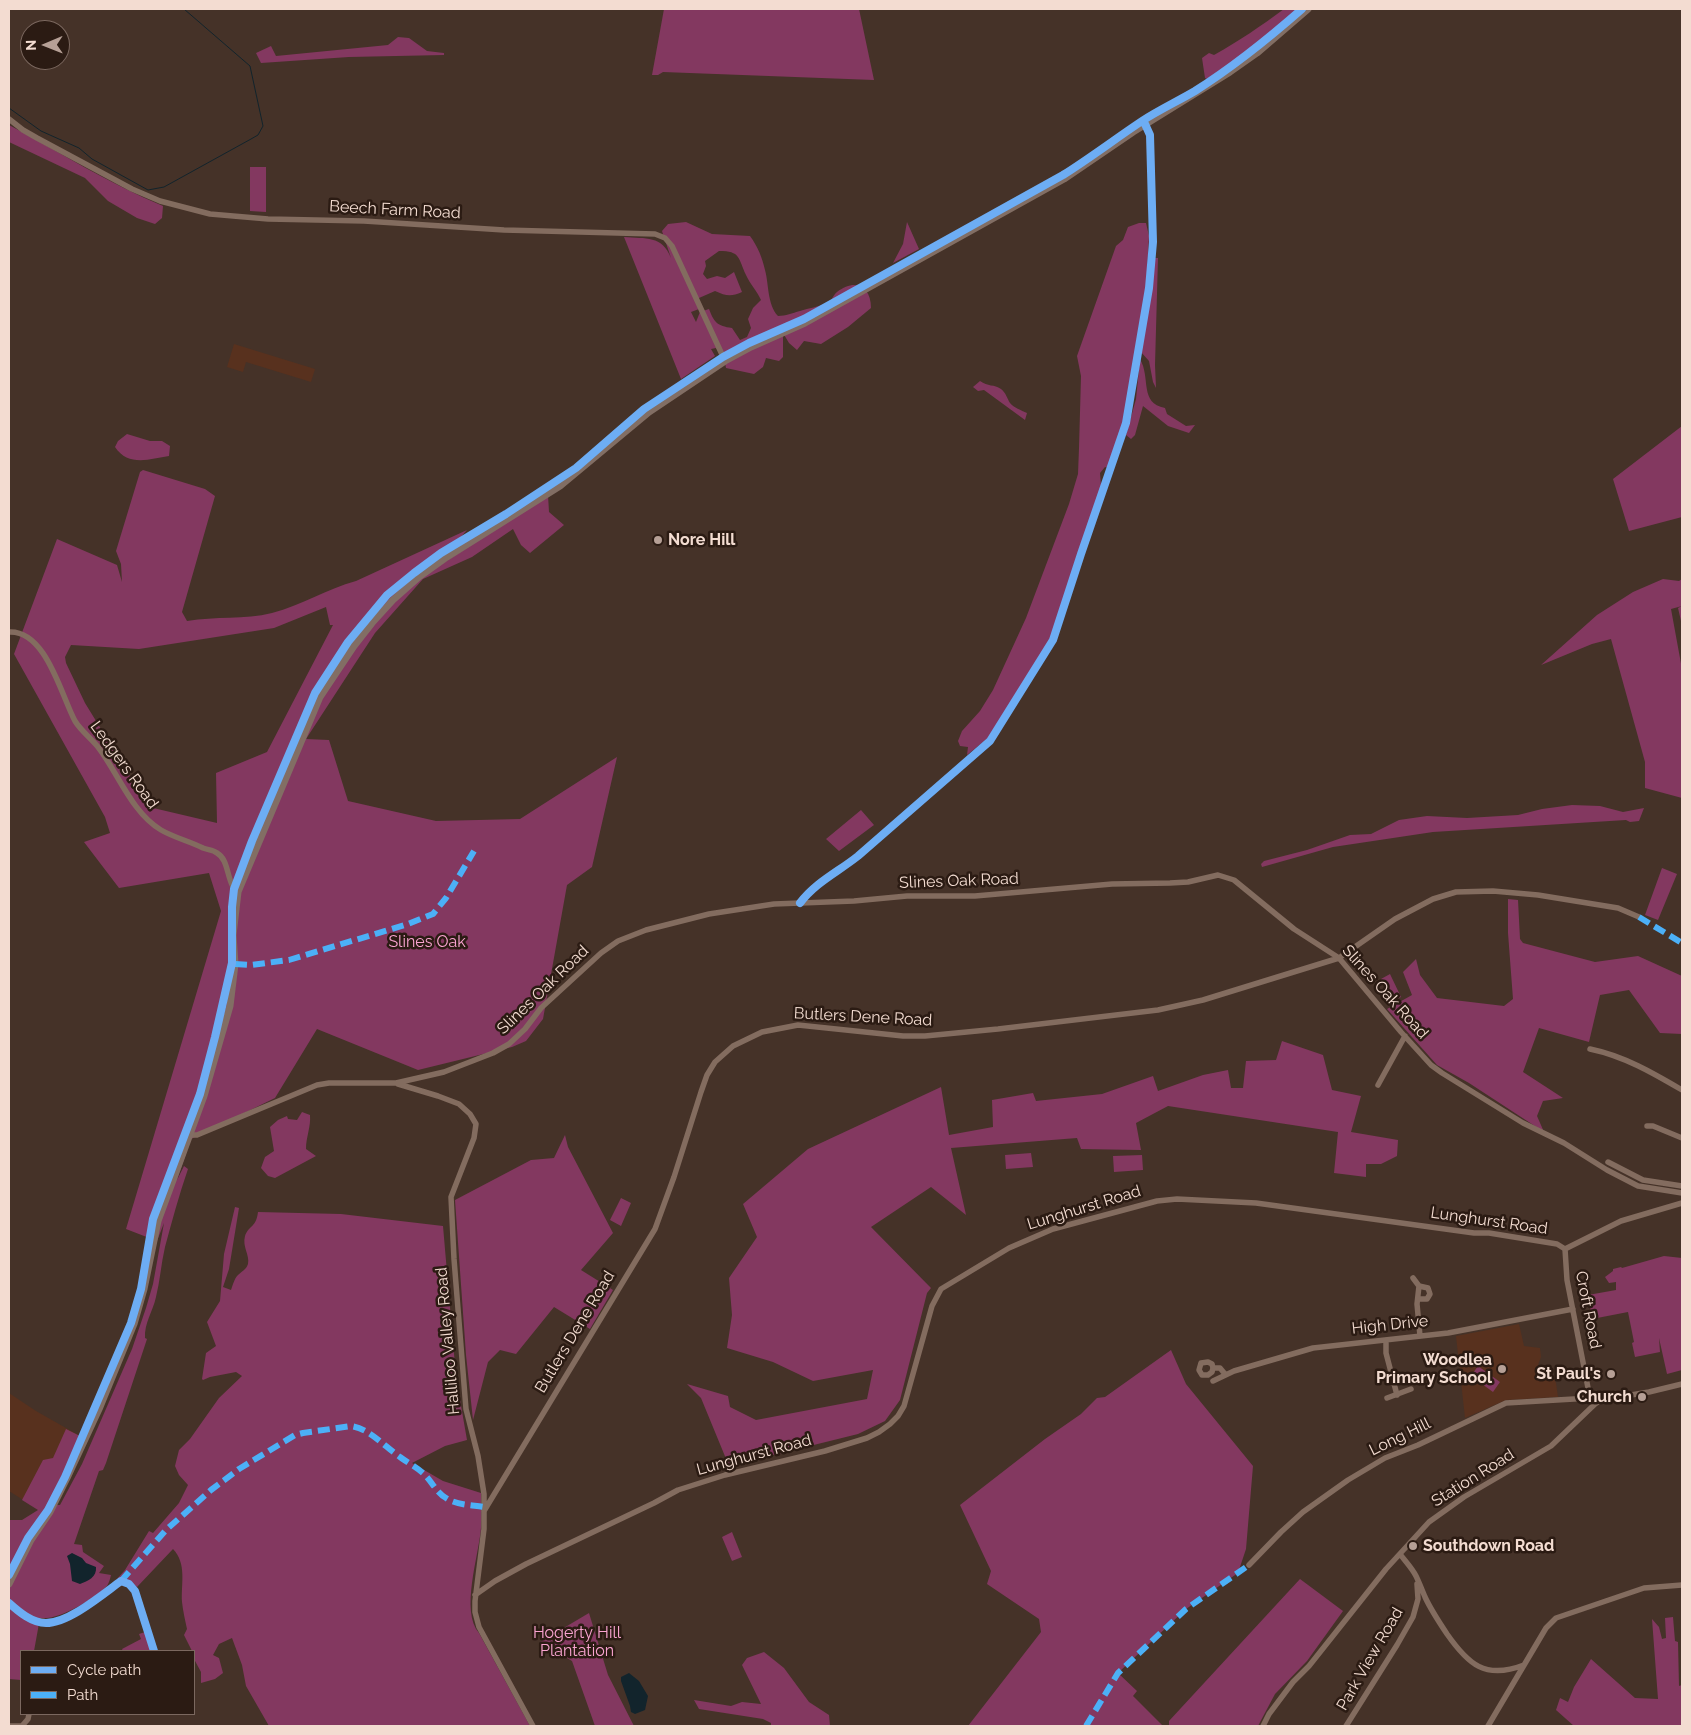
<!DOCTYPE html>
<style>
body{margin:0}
#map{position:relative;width:1691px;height:1735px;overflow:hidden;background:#453228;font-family:Raleway,sans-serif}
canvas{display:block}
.frame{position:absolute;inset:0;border:10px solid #f3dcd1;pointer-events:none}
.legend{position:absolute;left:20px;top:1650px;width:175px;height:65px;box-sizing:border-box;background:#2b1b13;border:1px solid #7b685f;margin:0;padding:6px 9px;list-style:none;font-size:15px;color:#f3dcd1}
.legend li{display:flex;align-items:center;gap:10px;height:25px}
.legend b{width:25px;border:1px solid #7b685f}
.north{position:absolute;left:20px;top:20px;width:50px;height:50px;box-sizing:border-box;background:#2b1b13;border:1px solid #7b685f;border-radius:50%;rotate:269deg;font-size:14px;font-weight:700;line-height:20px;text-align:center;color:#f3dcd1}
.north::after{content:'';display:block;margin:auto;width:18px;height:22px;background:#b6a096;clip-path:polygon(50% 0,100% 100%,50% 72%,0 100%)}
</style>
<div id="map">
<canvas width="1691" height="1735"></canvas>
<div class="frame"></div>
<ul class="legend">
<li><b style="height:6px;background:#6dadf4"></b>Cycle path</li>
<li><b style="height:6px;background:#4cb0f7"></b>Path</li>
</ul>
<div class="north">N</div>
</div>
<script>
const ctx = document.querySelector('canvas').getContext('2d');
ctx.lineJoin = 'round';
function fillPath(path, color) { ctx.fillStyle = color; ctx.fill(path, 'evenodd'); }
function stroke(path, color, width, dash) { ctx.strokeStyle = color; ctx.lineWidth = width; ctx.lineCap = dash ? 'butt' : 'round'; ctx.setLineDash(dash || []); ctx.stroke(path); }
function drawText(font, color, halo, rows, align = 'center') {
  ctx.font = font + ' Raleway,sans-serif'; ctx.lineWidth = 5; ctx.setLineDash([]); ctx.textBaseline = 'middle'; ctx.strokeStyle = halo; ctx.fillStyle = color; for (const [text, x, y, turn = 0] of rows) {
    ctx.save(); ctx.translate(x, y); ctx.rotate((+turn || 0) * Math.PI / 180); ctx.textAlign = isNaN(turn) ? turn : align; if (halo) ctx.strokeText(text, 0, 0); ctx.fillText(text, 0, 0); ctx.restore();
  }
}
const built = new Path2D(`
 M 234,344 L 315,369 L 311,382 L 246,362 L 243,372 L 227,367 Z
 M 1519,1324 L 1524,1346 L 1540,1348 L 1541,1357 L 1538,1365 L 1551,1372 L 1556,1383 L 1558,1397 L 1506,1400 L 1465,1418 L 1456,1336 Z
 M 9,1393 L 36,1411 L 80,1436 L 39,1510 L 9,1491 Z`);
const green = new Path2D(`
 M 664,9 L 859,9 L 874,80 L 663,72 L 658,75 L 652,75 Z
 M 1284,9 L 1298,9 L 1239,58 L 1207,79 L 1205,78 L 1202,58 L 1209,53 L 1214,55 C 1239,41 1261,26 1284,9 Z
 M 398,37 L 409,38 L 427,51 L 444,53 L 444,55 L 349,57 L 261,63 L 256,53 L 271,46 L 276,56 L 388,45 Z
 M 9,125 C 60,152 109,184 163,206 L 162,218 L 155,224 L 137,218 L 108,201 L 85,178 L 9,142 Z
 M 250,167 L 266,167 L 266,212 L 250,211 Z
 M 686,222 L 712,234 L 750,236 C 758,247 762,257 765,270 C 769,284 767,304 778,316 C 786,316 792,313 800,311 C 809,308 818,307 827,303 C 832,301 833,295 837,292 C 855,278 871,286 871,308 L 848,327 L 821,344 L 804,341 L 797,350 L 789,343 L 783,333 L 783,357 L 779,361 L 766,358 L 763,367 L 754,374 L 726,368 L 724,357 L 716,348 L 711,349 L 715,356 L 681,379 L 624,237 C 646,239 662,235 671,258 L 662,231 L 668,224 ZM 719,251 C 741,251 738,258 746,275 C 750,284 757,291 761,300 L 753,308 L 748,319 L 751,328 L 747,337 L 740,340 L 732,328 C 717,326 714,322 709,309 L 700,312 L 696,322 L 691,312 L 699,309 L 699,298 L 715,291 C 726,296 731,297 742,292 L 734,272 L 725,278 L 717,276 L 707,279 L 703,274 L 706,266 L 705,261 Z
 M 907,222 L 919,249 L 893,263 L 903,244 Z
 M 1139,223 L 1146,223 L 1149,236 L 1146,292 L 1123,424 L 1109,468 L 1105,467 L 1100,473 L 1101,486 L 1050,639 L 988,738 L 967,755 L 968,747 L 960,746 L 958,741 L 962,731 L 980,711 L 993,690 L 1026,618 L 1069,504 L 1078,474 L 1079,448 L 1081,376 L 1077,356 L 1116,246 L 1123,240 L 1128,227 Z
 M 1154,258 L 1158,258 L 1155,365 L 1156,388 L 1153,382 L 1149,361 L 1140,351 L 1151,290 Z
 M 1140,359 C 1151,378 1139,403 1165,408 L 1167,414 L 1186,426 L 1195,425 L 1189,433 L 1168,426 L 1143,406 L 1135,435 L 1131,439 L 1126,435 L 1136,399 Z
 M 980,381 C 988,387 994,384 1001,389 C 1006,393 1007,398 1010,403 C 1014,408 1021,410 1027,413 L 1025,420 L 984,390 L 978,391 L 973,387 Z
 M 1682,426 L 1682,517 L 1629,531 L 1613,479 Z
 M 127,434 L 150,441 L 162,441 L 170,446 L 169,456 C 150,459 128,467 115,447 L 118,441 Z
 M 143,470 L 205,489 L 215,496 L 182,612 L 187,621 C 216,616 244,620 272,613 C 302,605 327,589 356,581 L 467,530 L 431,571 L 548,495 L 549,512 L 564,525 L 530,553 L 521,545 L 513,529 L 472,557 L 423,579 L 375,633 L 306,739 L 329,740 L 348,801 L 436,821 L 520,819 L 617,757 L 592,867 L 567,885 L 543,1019 L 526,1041 L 512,1047 L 418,1070 L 317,1029 L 275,1098 L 191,1139 L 177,1180 L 184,1166 L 188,1169 C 179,1195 172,1221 165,1247 C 161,1264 160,1281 156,1297 C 153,1311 144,1323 145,1338 L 147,1339 L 106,1463 L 103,1470 L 99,1471 L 74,1544 L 82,1545 L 83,1552 L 104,1566 L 99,1573 L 111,1575 C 110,1579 109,1583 107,1586 C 94,1599 58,1621 40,1618 L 34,1651 L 21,1651 L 21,1680 L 9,1679 L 9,1520 L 22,1520 L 38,1510 L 22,1500 L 43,1460 L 53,1458 L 66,1429 L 80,1436 L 57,1489 L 47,1505 L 60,1505 L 82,1464 L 132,1349 L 146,1308 L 153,1284 L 164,1223 L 157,1241 L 126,1229 L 221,911 L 209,873 L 119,888 L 84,842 L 110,833 L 105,817 L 14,654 L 57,539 L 117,565 L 122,582 L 121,564 L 116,551 L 140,472 ZM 326,607 L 330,625 L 333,625 L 267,752 L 216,773 L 217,823 L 149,807 L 85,703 L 66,663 L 65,657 L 71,645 L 139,649 L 274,628 Z
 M 1663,579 L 1679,581 L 1682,579 L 1682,620 L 1681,621 L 1678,608 L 1682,606 L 1671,609 L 1682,669 L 1682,798 L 1645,788 L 1645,762 L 1611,639 L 1592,644 L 1541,665 L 1597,615 L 1633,592 Z
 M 1572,805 L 1600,806 L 1623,812 L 1644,808 L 1639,821 L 1630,822 L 1626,820 L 1433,832 L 1333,847 L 1262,867 L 1261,864 L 1264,861 L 1307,850 L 1350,835 L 1371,834 L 1399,820 L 1427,816 L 1467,818 L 1518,815 L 1542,809 Z
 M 861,810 L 874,825 L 839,851 L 826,839 Z
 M 1662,868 L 1677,874 L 1658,920 L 1645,915 Z
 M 1508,899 L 1518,900 L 1520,939 L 1523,943 L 1595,962 L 1638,956 L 1682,976 L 1682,1034 L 1660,1033 L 1629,990 L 1600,995 L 1589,1042 L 1539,1028 L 1523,1072 L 1563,1098 L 1543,1101 L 1537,1116 L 1544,1132 L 1469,1083 L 1437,1065 L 1387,1009 L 1412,995 L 1403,972 L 1416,959 L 1420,975 L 1437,998 L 1504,1006 L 1513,999 L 1508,933 Z
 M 1390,974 L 1401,997 L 1393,1001 L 1381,979 Z
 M 1282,1041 L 1323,1055 L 1332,1090 L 1361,1096 L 1351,1132 L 1398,1140 L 1397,1156 L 1381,1164 L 1366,1164 L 1366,1177 L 1334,1173 L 1338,1132 L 1168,1106 L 1136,1123 L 1141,1150 L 1081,1149 L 1077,1138 L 951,1148 L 966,1215 L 931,1187 L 871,1227 L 931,1288 L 927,1293 L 900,1400 L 885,1421 L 858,1434 L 729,1466 L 701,1398 L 687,1384 L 728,1396 L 730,1407 L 756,1420 L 867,1399 L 873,1370 L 813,1381 L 773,1362 L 727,1348 L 732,1315 L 729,1278 L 757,1237 L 743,1204 L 808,1149 L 941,1087 L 949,1135 L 993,1127 L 992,1100 L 1033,1093 L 1036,1101 L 1102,1094 L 1153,1076 L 1158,1091 L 1203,1075 L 1228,1070 L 1231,1088 L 1243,1088 L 1246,1061 L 1276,1060 Z
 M 302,1112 L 310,1115 C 311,1127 306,1137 306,1149 L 316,1156 L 275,1178 L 268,1176 L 261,1168 L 265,1157 L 274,1151 L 270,1127 L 278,1120 L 287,1116 L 288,1119 L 297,1120 Z
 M 565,1135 L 568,1147 L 613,1233 L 581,1270 L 613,1290 L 590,1329 L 554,1307 L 516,1354 L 500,1350 L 488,1362 L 473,1420 L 466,1355 L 455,1200 L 531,1160 L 554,1158 Z
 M 1031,1153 L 1033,1167 L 1006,1169 L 1005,1155 Z
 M 1142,1155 L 1143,1170 L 1114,1172 L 1113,1156 Z
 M 621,1198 L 631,1203 L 621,1226 L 610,1220 Z
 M 235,1207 L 239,1208 L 229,1269 L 223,1287 L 231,1290 C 233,1285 234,1279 238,1275 C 242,1271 246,1270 248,1264 C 250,1255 242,1247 245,1236 C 249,1225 256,1228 258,1212 L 341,1214 L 443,1226 L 456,1377 L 467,1440 L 445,1446 L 412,1463 L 443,1481 L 481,1493 C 481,1505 482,1517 481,1528 C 479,1555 460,1611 479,1633 L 530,1726 L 269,1726 L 246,1686 L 242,1665 L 232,1638 L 219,1644 L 213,1655 L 219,1658 L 223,1673 L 215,1679 L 201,1683 L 201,1672 L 194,1659 L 194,1651 L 192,1651 L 184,1635 L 187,1629 C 185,1620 183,1611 182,1602 C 181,1583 187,1564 173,1549 L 137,1587 C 130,1581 126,1576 117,1579 L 125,1570 L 149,1531 L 153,1533 L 179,1503 L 188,1485 L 179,1475 L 175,1466 L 179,1450 L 190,1439 L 219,1398 L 242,1376 L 236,1372 L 210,1377 L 203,1380 L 202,1379 L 206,1353 L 216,1346 L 207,1322 L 220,1301 L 224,1254 Z
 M 1664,1256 L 1682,1258 L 1682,1370 L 1667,1374 L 1659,1338 L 1660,1352 L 1635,1357 L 1632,1343 L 1634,1342 L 1628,1312 L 1592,1319 L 1588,1295 L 1616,1290 L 1616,1282 L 1609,1283 L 1605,1277 L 1613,1271 L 1613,1269 L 1621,1267 L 1622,1268 Z
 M 1171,1350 L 1186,1384 L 1253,1466 L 1246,1549 L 1238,1573 L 1186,1609 L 1118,1673 L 1137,1691 L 1133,1696 L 1163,1726 L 968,1726 L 1041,1632 L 1039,1619 L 987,1584 L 991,1571 L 960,1505 L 1045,1439 L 1081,1414 L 1097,1398 L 1105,1397 Z
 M 1478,1366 L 1500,1382 L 1493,1392 L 1471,1376 Z
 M 732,1532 L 742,1557 L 732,1561 L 722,1537 Z
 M 1300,1579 L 1343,1611 L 1307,1661 L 1275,1694 L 1258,1726 L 1169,1726 L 1169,1721 Z
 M 589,1613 L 608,1675 L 634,1726 L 595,1726 L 572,1661 L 540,1642 Z
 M 1673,1617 L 1675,1641 L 1678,1642 L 1679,1686 L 1682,1685 L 1682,1726 L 1574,1726 L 1556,1710 L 1560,1698 L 1568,1702 L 1574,1687 L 1591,1659 L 1635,1698 L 1658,1699 L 1652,1619 L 1659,1627 L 1662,1639 L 1666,1638 L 1665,1618 Z
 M 145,1632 L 151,1651 L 123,1651 L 122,1649 L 141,1639 L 139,1634 Z
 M 764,1652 L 784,1668 L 809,1702 L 829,1715 L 830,1726 L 771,1726 L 771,1723 L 763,1719 L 699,1709 L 694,1700 L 731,1706 L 742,1702 L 761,1704 L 742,1665 L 747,1658 Z`);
const water = new Path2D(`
 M 72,1553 L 82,1558 L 86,1563 L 96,1567 C 97,1577 88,1581 80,1584 L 72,1581 L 70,1564 L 67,1556 Z
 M 629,1673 L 639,1681 L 648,1696 L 645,1710 L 635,1714 L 631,1712 L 630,1706 L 621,1681 L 621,1677 Z`);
const stream = new Path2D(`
 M 9,108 L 41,131 L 79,148 L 92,159 L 148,190 L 164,187 L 251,139 L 258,135 L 263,126 L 250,66 L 184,9`);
const minor = new Path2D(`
 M 9,119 L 23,130 L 37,138 L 132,189 L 160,201 L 210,214 L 268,219 L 364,221 L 504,230 L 655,234 L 665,238 L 672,246 L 725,361
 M 9,632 C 46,630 61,695 75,721 C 81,731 91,738 98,747 C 118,773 132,813 161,830 C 175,838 189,841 203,848 C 208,850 213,850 217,853 C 230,860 226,884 238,892
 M 1590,1049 C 1624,1056 1653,1073 1682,1090
 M 398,1084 L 438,1096 L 459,1104 L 470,1114 L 476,1124 L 474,1138 L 451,1197 L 454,1259 L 466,1409 L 478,1456 L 484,1494 L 484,1529 L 475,1601 L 475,1612 L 479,1627 L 533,1726
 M 1378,1085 L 1405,1036
 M 1647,1126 L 1653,1126 L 1682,1138
 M 189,1135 L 197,1135 L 317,1085 L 329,1083 L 396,1083 L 444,1072 L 493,1053 L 509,1044 L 525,1029 L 541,1008 L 601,953 L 618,941 L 646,930 L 709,914 L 774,904 L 854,901 L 907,896 L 975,896 L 1112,884 L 1170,883 L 1188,882 L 1218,875 L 1234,880 L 1294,929 L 1339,958 L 1401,1032 L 1431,1065 L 1442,1073 L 1523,1123 L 1564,1143 L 1607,1170 L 1638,1186 L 1682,1193
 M 1608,1162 L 1643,1180 L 1682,1186
 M 1565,1249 L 1567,1280 L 1589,1393 L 1592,1400
 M 1413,1278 L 1419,1286 L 1417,1304 L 1420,1336
 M 1418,1299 L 1427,1299 L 1430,1294 L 1428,1288 L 1419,1286
 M 1386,1340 L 1386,1353 L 1397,1395
 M 1213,1368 L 1212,1372 L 1208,1375 L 1202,1375 L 1199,1370 L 1201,1363 L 1208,1362 L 1212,1364 L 1213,1368 L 1220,1368 L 1225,1374
 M 1213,1381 L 1234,1371 L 1313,1348 L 1448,1333 L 1573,1309
 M 1387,1398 L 1411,1389
 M 484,1511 L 655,1229 L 674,1177 L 701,1092 L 707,1075 L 715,1062 L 733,1046 L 762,1032 L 798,1025 L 903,1036 L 925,1036 L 998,1029 L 1158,1010 L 1203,1000 L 1339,958 L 1395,919 L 1433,899 L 1456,892 L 1493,891 L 1538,895 L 1618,908 L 1639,917
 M 1400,1554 C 1405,1561 1412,1568 1416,1576 C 1419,1582 1422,1590 1425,1597 C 1431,1610 1439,1622 1447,1634 C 1468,1664 1485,1680 1524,1665
 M 1249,1565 L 1281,1532 L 1303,1512 L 1348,1480 L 1385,1458 L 1418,1445 L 1506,1403 L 1591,1398
 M 475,1595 L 495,1581 L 526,1564 L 654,1503 L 678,1490 L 725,1475 L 825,1451 L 867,1438 L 879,1432 L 890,1424 L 898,1416 L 904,1406 L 932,1306 L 941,1289 L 1009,1248 L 1053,1229 L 1157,1201 L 1177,1199 L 1256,1203 L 1474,1233 L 1489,1233 L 1557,1244 L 1565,1249 L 1621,1221 L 1682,1203
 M 9,1603 C 24,1616 36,1625 57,1621
 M 9,1726 L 22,1726 L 28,1719 L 29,1714
 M 1263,1726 L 1269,1714 L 1293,1682 L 1309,1666 L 1386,1569 L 1429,1522 L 1464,1497 L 1551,1446 L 1595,1404 L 1601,1400 L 1649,1392 L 1682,1384
 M 1346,1726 L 1397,1645 L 1413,1617 L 1418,1599 L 1417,1584
 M 1488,1726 L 1546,1628 L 1556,1618 L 1644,1588 L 1682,1585`);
const major = new Path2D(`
 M 9,1584 L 31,1540 L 50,1512 L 67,1478 L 100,1407 L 134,1324 L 144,1289 L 158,1221 L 204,1096 L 230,1006 L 235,964 L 233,935 L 238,892 L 320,697 L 354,646 L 372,623 L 393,600 L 419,577 L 447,557 L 560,486 L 649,412 L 725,361 L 751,347 L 805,323 L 1064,179 L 1133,132 L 1230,72 L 1257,53 L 1308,9`);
const quiet = new Path2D(`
 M 1639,917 L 1682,943
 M 235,964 L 251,965 L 289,960 L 408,924 L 433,914 L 446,898 L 474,851
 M 121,1581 L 166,1530 L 211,1490 L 239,1469 L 295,1435 L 303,1433 L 351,1426 C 370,1429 384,1446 400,1457 C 408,1463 418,1468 425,1475 C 432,1482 437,1493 446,1498 C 456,1505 472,1505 484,1507
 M 1086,1726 L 1118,1673 L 1186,1609 L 1249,1565`);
const cycleway = new Path2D(`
 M 800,903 C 816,882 838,872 858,856 L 990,741 L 1053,640 L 1081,554 L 1126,423 L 1149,288 L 1153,242 L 1150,135 L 1145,124
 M 9,1575 L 28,1538 L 48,1510 L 65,1477 L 131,1323 L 141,1289 L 153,1219 L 200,1094 L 215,1037 L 232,963 L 232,907 L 234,889 L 252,841 L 315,693 L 348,642 L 387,595 L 414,573 L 441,553 L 506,514 L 576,468 L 644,409 L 723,357 L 749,343 L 804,319 L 1063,175 C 1090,158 1115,139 1142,121 C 1159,110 1178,101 1195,91 C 1233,67 1269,38 1302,9
 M 9,1603 C 19,1612 32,1623 46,1623 C 69,1623 103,1594 121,1581 L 129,1584 L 135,1591 L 154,1651`);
const markers = [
 [658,540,5,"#b6a096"],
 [1502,1369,5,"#b6a096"],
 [1611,1374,5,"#b6a096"],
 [1642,1397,5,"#b6a096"],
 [1413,1546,5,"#b6a096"]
];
const streetNames = [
 ["Beech Farm Road",395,210,3],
 ["Ledgers Road",124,765,54],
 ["Slines Oak Road",959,881,-2],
 ["Slines Oak Road",543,990,-44],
 ["Slines Oak Road",1385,992,48],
 ["Butlers Dene Road",863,1017,3],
 ["Lunghurst Road",1084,1208,-17],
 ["Lunghurst Road",1489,1221,8],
 ["Croft Road",1588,1310,79],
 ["High Drive",1390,1325,-6],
 ["Butlers Dene Road",575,1332,-59],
 ["Halliloo Valley Road",448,1341,-95],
 ["Long Hill",1400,1437,-26],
 ["Lunghurst Road",754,1455,-15],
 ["Station Road",1473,1478,-32],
 ["Park View Road",1370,1659,-60]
];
const poiNames = [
 ["Nore Hill",668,540,"left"],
 ["Woodlea",1492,1360],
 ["Primary School",1492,1378],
 ["St Paul's",1601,1374],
 ["Church",1632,1397],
 ["Southdown Road",1423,1546,"left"]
];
const parkNames = [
 ["Slines Oak",427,942],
 ["Hogerty Hill",577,1633],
 ["Plantation",577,1651]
];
fillPath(built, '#58311e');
fillPath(green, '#833860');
fillPath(water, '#12242c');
stroke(stream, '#12242c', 1);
stroke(minor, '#836c5f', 5.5);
stroke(major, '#826e64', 7);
stroke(quiet, '#4cb0f7', 6, [12, 6]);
stroke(cycleway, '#6dadf4', 8);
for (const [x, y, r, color] of markers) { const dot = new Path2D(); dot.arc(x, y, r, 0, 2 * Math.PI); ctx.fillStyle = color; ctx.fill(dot); stroke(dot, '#2b1b13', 2); }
drawText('16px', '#f3dcd1', '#2b1b13', streetNames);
drawText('bold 16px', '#f3dcd1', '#2b1b13', poiNames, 'right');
drawText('16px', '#faa4d1', '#2b1b13', parkNames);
</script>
